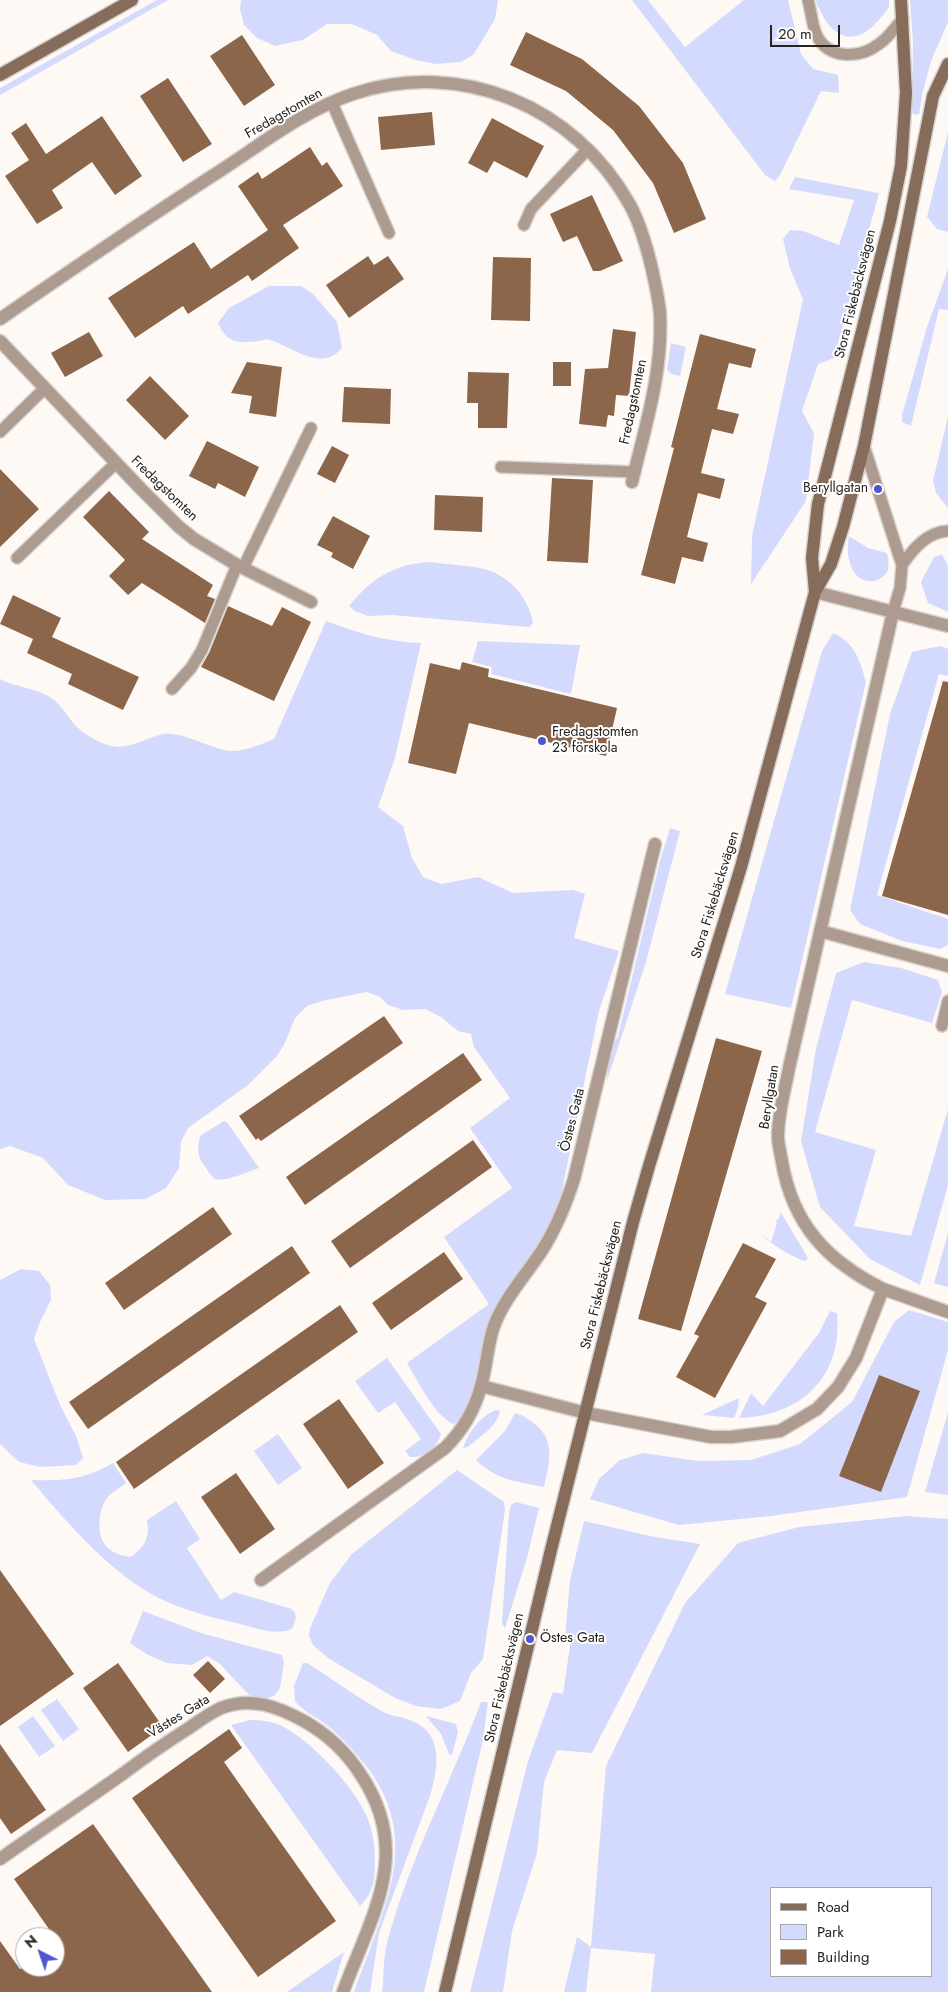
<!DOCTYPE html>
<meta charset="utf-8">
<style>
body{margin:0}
#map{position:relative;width:948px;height:1992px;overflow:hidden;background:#fff9f5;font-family:Jost,sans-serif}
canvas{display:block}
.legend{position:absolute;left:770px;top:1887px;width:162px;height:90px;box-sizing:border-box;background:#fff;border:1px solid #a9a7a5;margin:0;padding:6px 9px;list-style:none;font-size:15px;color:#28231f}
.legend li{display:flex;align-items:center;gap:10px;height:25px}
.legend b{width:25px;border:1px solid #a9a7a5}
.north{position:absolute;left:15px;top:1927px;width:50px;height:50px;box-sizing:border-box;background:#fff;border:1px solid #a9a7a5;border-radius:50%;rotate:319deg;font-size:14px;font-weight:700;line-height:20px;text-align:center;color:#28231f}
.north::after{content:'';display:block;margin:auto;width:18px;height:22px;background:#5056cd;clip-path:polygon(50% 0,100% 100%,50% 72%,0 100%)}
.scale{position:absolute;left:770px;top:25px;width:70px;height:22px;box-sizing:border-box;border:2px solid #28231f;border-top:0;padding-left:6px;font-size:15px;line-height:18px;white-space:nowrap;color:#28231f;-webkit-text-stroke:4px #fff;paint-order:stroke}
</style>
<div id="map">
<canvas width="948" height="1992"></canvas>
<ul class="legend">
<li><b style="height:6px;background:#866d5b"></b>Road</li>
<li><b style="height:14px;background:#d3dafe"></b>Park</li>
<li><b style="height:14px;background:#8b664b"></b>Building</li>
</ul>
<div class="north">N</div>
<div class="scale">20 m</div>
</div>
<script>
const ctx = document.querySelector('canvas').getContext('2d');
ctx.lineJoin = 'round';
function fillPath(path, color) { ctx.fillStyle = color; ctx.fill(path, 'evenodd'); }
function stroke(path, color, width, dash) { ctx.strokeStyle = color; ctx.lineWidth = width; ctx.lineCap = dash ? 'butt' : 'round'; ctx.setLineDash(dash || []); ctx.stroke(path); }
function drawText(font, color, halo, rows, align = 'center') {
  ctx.font = font + ' Jost,sans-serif'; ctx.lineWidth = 4; ctx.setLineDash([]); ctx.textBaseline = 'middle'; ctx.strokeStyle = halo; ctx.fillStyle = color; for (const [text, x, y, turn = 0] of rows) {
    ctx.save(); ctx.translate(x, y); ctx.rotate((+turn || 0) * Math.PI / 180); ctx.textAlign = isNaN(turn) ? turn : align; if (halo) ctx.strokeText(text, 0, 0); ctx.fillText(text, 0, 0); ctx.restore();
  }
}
const green = new Path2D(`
 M 157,0 L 168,0 L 0,95 L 0,88 Z
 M 241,0 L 498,0 L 495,19 L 474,54 L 461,62 L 436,64 L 416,60 L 391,51 L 377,35 L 352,24 L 327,24 L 303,40 L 275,46 L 257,38 L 244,25 L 240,9 Z
 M 632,0 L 648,0 L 685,47 L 744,0 L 788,0 L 801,54 L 813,69 L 838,75 L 839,93 L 821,91 L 780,175 L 775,181 L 765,175 Z
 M 816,0 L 889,0 L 889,7 C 877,24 857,48 835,31 C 827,26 822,13 817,5 Z
 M 910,0 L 948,0 L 948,22 L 931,61 L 922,95 L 919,115 L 913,114 L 912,111 L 913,42 Z
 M 948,132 L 948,232 L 937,229 L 927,217 Z
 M 795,177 L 879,193 L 834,358 L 818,364 L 802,411 L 814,433 L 806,501 L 751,584 L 752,536 L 803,299 L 790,269 L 783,239 L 790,230 L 803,231 L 839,245 L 854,200 L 789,189 Z
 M 948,269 L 948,310 L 939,309 L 911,426 L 902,422 L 902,415 L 927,327 Z
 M 269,286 L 301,286 L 313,294 L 337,322 L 342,348 C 321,373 291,346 270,340 C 267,339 263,340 259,341 C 237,343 228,344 218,323 L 229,308 Z
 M 671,343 L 686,347 L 680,376 L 671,374 L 667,370 Z
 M 948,416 L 948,508 L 936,493 L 933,481 Z
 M 849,536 L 868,548 L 887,553 C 888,559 890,567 887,572 C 884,577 878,580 874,581 C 850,584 845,553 849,536 Z
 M 942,554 L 948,566 L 948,612 L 928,603 L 921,582 L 934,557 Z
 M 430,562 C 448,565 475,565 491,571 C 513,580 529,600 533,623 L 529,627 L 392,615 L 368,616 L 355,611 L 349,606 C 372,578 394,564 430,562 Z
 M 326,621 C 357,633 388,642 421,643 L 395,758 L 378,807 L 403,826 L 412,858 L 423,877 L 441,884 L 478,877 L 513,893 L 573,890 L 585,894 L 574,938 L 619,951 L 599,1011 L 561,1195 L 548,1230 L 483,1346 L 472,1393 L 463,1418 L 453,1424 C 434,1415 418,1381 407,1363 L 489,1304 L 444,1237 L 512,1188 L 470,1128 L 510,1098 L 474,1047 L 471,1034 L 458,1031 L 441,1017 L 425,1009 L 403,1010 L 388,1005 L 380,997 L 367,992 L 322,1001 L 307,1006 L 295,1018 L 284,1045 L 276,1057 L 248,1085 L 188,1128 L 181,1142 L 179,1168 L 166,1188 L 145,1199 L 105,1200 L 68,1185 L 43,1158 L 10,1146 L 0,1149 L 0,679 C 15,687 35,688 50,697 C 63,705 68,719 78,728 C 87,736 101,744 112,746 C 127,750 149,737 163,734 C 183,731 209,748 230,751 C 244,752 261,744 274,739 Z
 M 833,633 C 855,643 860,660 866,682 L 791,1008 L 725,994 L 822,651 Z
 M 478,641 L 580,645 L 571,694 L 491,674 L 492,667 L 472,662 Z
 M 940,646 L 948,649 L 948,676 L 939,674 L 877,895 L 948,919 L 948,945 L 940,949 L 902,941 L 860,924 L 850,910 L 890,714 L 912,652 Z
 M 670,828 L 680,831 L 646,962 L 607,1081 L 609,1053 L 618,1036 L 660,861 Z
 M 864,962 L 901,968 L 938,980 L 942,992 L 932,1023 L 852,1000 L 815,1132 L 876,1150 L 854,1226 L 911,1236 L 948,1109 L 948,1185 L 920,1285 L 870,1259 L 820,1207 L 801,1141 L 816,1049 L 836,973 Z
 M 224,1121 L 227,1122 L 259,1168 C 249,1171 222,1184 214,1178 C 211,1176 208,1171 206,1168 C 197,1156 197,1151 200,1136 Z
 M 780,1211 L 808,1258 L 806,1261 C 798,1261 766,1241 761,1234 L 771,1242 L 777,1223 L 776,1221 L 780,1216 Z
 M 948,1233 L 948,1287 L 934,1283 Z
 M 21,1269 L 39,1271 L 50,1285 L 51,1300 L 40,1322 L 34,1339 L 60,1405 L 76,1436 L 83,1458 L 76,1465 L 41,1467 L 19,1462 L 0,1444 L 0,1280 Z
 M 909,1310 L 948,1322 L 948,1350 L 907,1497 L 771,1516 L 679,1525 L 590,1499 L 599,1479 L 620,1460 L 643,1453 L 698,1461 L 751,1460 L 800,1444 L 852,1402 L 894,1322 Z
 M 830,1311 L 837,1313 C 843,1376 802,1416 739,1418 L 751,1393 L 763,1406 L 819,1333 Z
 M 387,1358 L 441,1434 C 437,1448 425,1458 410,1457 L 405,1451 L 421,1439 L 395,1402 L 378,1413 L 355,1381 Z
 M 739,1398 L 738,1408 L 734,1418 L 702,1415 Z
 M 496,1410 L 500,1411 C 498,1426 478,1438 468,1447 L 463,1448 C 468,1433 480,1416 496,1410 Z
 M 948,1412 L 948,1495 L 925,1492 Z
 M 515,1413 C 523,1415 530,1420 536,1425 C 556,1442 549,1464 544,1487 C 515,1481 498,1481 476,1460 L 505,1431 Z
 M 278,1434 L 302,1468 L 278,1485 L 254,1451 Z
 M 113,1463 L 126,1483 C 120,1488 112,1492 107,1498 C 103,1503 101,1510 100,1516 C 97,1541 106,1554 131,1557 C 145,1546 150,1538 147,1520 L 176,1501 L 200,1539 L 187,1548 L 221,1600 L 234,1592 L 292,1609 L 295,1613 L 296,1618 L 292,1629 C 276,1636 256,1628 240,1624 C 206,1616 169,1607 140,1587 C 100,1561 61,1516 31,1480 C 63,1481 84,1480 113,1463 Z
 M 457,1470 L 504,1502 L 505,1510 L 483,1659 L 471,1673 L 460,1701 L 441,1709 L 416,1706 L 395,1698 L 328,1658 L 313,1645 L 309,1636 L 310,1628 L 330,1583 L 352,1554 Z
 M 516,1502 L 539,1508 L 527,1558 L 505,1628 L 502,1624 L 509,1513 L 511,1505 Z
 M 907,1516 L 948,1519 L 948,1992 L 651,1992 L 655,1954 L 591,1948 L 586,1992 L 564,1992 L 577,1937 L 591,1947 L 606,1766 L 685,1603 L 738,1543 L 799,1527 ZM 932,1888 L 932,1976 L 772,1976 L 772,1888 Z
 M 584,1521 L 655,1537 L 700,1544 L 592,1753 L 557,1750 L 544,1782 L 537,1853 L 512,1931 L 503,1992 L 470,1992 L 528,1761 L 553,1692 L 563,1694 L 571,1639 L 565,1637 L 570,1580 Z
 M 143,1611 L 201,1633 L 282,1655 L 284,1663 L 280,1688 L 274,1696 L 264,1699 L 249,1695 L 219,1663 L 207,1656 L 192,1665 L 167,1663 L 148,1655 L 130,1643 Z
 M 303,1663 L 307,1663 C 331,1678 354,1695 378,1709 C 388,1716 399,1716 410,1720 C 445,1733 438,1768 430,1796 L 379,1933 L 370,1992 L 354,1992 C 384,1907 428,1834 357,1755 C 347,1743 335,1731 321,1721 C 312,1715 302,1710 295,1701 L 294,1686 Z
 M 57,1699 L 79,1729 L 63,1741 L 41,1710 Z
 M 481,1702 L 488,1702 L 483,1740 L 424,1992 L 382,1992 C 384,1976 383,1959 387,1943 C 409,1860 451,1782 481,1702 Z
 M 33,1716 L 55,1746 L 39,1757 L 18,1727 Z
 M 426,1716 L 456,1724 L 458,1732 L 452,1755 L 449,1754 L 441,1734 Z
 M 250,1720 C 261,1720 270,1721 280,1725 C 311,1740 355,1787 368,1819 C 373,1832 375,1847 375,1861 C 375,1880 374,1892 360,1906 L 231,1725 Z
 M 344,1952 L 332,1992 L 287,1992 Z`);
const building = new Path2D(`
 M 526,32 L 582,59 L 639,106 L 683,163 L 706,219 L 674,233 L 653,183 L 613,130 L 566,91 L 510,65 Z
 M 242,35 L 275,85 L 244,106 L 210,56 Z
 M 168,78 L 212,144 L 183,162 L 140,96 Z
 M 432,112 L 435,145 L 381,150 L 378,117 Z
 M 102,116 L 142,176 L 115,195 L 92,162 L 52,190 L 63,208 L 37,224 L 5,176 L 29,160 L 11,133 L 26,123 L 46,154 Z
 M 492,118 L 544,146 L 527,178 L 494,161 L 487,173 L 468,163 Z
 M 310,147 L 322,166 L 327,162 L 343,186 L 283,225 L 299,248 L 252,281 L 248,275 L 188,314 L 183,306 L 135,338 L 108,298 L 194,242 L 211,269 L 268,230 L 238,186 L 258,172 L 262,179 Z
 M 592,195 L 623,261 L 600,271 L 593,271 L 577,236 L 563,242 L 550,214 Z
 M 368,256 L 374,265 L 388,256 L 404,279 L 349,318 L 326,285 Z
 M 493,257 L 531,258 L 530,321 L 491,320 Z
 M 613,329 L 636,332 L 629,396 L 616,395 L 614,416 L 608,415 L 606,427 L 579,424 L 585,369 L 608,368 Z
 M 89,332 L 103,356 L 65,377 L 51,353 Z
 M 700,334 L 756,349 L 751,368 L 729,363 L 717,409 L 739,414 L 733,434 L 712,429 L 701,473 L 725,479 L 720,499 L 698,493 L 687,537 L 708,543 L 703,562 L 682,557 L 675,584 L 641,575 L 674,448 L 671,447 Z
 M 247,362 L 282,367 L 276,417 L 249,413 L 252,396 L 231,393 Z
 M 553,362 L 571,362 L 571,386 L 553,386 Z
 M 468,372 L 509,373 L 507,428 L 478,428 L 478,403 L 467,403 Z
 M 150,376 L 189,416 L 165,440 L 126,400 Z
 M 344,387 L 391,389 L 390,424 L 342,422 Z
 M 207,441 L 259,467 L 245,497 L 218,483 L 215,489 L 189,476 Z
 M 332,446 L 349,455 L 335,483 L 317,474 Z
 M 0,469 L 39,509 L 0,547 Z
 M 552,478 L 593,480 L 588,563 L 547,561 Z
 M 109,491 L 149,532 L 142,539 L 213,585 L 207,596 L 215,599 L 205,623 L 142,583 L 128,595 L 109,576 L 125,560 L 83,517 Z
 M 435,495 L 483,497 L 482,532 L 434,530 Z
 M 333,516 L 370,536 L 353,569 L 331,557 L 333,553 L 317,545 Z
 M 13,595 L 61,618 L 52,637 L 139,677 L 123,710 L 68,684 L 72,674 L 27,653 L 33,639 L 0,624 Z
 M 228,606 L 272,626 L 282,607 L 311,622 L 274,701 L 201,667 L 209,653 Z
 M 462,662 L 489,669 L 488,677 L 617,708 L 606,756 L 469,723 L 456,774 L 408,763 L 430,663 L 460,670 Z
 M 943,681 L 948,682 L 948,915 L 882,896 Z
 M 384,1016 L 403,1043 L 261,1141 L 258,1138 L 256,1140 L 239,1116 Z
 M 716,1038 L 762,1051 L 681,1331 L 638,1319 Z
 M 463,1053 L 482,1080 L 305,1205 L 286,1177 Z
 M 473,1140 L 492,1167 L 350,1268 L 331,1241 Z
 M 213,1207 L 232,1234 L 124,1310 L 105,1283 Z
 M 743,1243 L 776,1259 L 755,1297 L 767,1303 L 715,1398 L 676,1377 L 699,1336 L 694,1334 Z
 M 292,1246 L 310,1273 L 88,1429 L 69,1402 Z
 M 444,1252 L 463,1279 L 391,1330 L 372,1303 Z
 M 340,1305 L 358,1332 L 134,1489 L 116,1462 Z
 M 879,1375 L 920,1391 L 881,1492 L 839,1476 Z
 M 339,1399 L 384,1463 L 348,1489 L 303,1424 Z
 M 236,1473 L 275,1529 L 240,1554 L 201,1497 Z
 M 0,1570 L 74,1674 L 0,1726 Z
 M 208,1661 L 225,1679 L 210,1693 L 193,1675 Z
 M 118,1663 L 163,1727 L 128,1752 L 83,1688 Z
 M 229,1729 L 242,1748 L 224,1762 L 336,1921 L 258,1977 L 132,1798 Z
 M 0,1744 L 46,1810 L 11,1834 L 0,1818 Z
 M 93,1824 L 212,1992 L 0,1992 L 0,1941 L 20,1969 L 25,1966 L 55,1967 L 55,1944 L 58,1942 L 14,1879 Z`);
const lane = new Path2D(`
 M 808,0 C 811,11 812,24 816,34 C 828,60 859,59 879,44 C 888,38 896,27 903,18
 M 332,103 L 389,233
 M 524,225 L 531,209 L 588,149
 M 0,432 L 45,388
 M 864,446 L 902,565 L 900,588 L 893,612
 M 501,467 L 635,472
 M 17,558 L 116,463
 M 902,565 C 913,549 927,532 948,531
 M 243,568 L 311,428
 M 172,689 L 191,668 L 202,650 L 237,565
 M 942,1026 L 948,1001`);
const street = new Path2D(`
 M 0,319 C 74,268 148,217 223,169 C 264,142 305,110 353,94 C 461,58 575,106 630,205 C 641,225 647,248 652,269 C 655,284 659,299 660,314 C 663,372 645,427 632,482
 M 0,341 L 141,489 L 178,526 L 194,539 L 237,565 L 311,602
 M 815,592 L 948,626
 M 820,931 L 948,966
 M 883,1289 L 948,1312
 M 481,1386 L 586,1413 L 711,1437 L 731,1437 L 780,1431 L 817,1409 L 838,1387 L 856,1358 L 883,1289 C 827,1261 793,1225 782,1162 C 781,1154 778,1145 778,1136 C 778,1113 785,1090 789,1068 L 893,612
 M 261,1580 L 445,1448 C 462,1431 475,1409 481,1386 C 487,1366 487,1346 494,1326 C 504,1299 525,1276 541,1252 C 556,1229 566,1204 574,1179 L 655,844
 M 0,1859 C 41,1830 83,1802 124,1773 C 145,1757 167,1742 189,1728 C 199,1721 210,1713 221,1708 C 251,1696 278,1707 304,1721 C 327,1734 347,1753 361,1775 C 413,1853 372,1914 343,1992`);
const secondary = new Path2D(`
 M 0,75 L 132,0
 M 815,592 L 812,558 L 818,504 L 890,221 L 901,166 L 906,93 L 901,0
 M 445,1992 L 551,1550 L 633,1222 L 649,1166 L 741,867 L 815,592 L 831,564 L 843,527 L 864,446 L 933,96 L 948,64`);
const markers = [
 [878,489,5,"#5056cd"],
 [542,741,5,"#5056cd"],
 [530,1639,5,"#5056cd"]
];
const streetNames = [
 ["Fredagstomten",284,114,-30],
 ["Stora Fiskebäcksvägen",856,294,-76],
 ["Fredagstomten",634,402,-78],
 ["Fredagstomten",164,489,44],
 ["Stora Fiskebäcksvägen",716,895,-73],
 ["Beryllgatan",770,1097,-81],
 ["Östes Gata",573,1120,-76],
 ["Stora Fiskebäcksvägen",602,1285,-76],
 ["Stora Fiskebäcksvägen",505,1678,-77],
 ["Västes Gata",179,1717,-32]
];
const poiNames = [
 ["Beryllgatan",868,489,"right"],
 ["Fredagstomten",552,733],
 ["23 förskola",552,749],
 ["Östes Gata",540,1639]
];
fillPath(green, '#d3dafe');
fillPath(building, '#8b664b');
stroke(lane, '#d8d2ce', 14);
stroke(street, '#d8d2ce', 15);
stroke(secondary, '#d8d2ce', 15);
stroke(lane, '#ac9b8e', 11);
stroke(street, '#ac9b8e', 12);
stroke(secondary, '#866d5b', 12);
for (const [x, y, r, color] of markers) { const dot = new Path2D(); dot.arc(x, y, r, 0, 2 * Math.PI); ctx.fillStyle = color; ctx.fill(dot); stroke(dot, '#fff', 2); }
drawText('14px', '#28231f', '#fff', streetNames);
drawText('14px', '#28231f', '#fff', poiNames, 'left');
</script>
